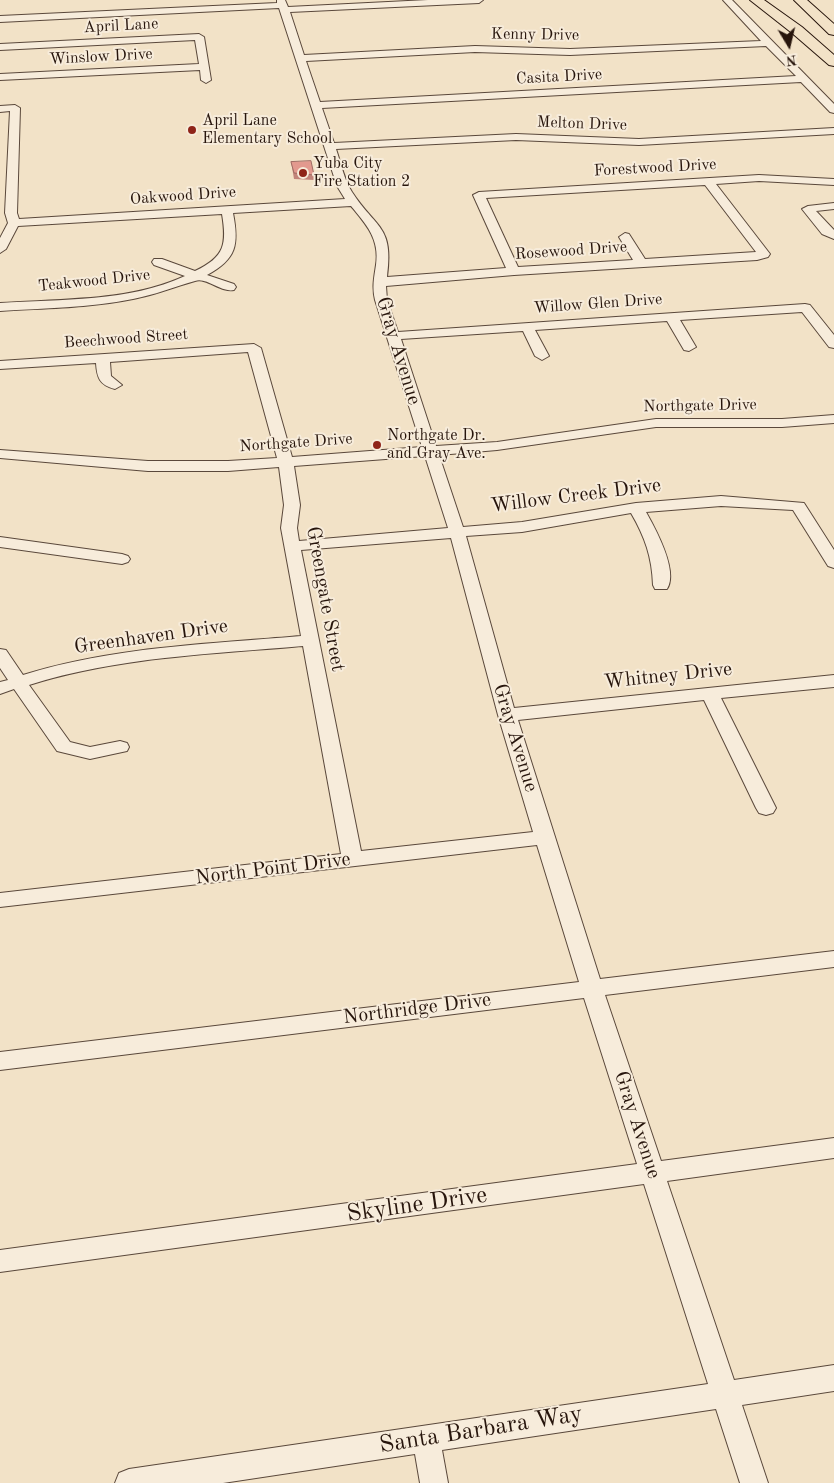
<!DOCTYPE html>
<style>
body{margin:0}
#map{position:relative;width:834px;height:1483px;overflow:hidden;background:#f2e2c7;font-family:"Old Standard TT",serif}
canvas{display:block}
.north{position:absolute;left:764px;top:20px;width:50px;height:50px;-webkit-text-stroke:4px #f7ecdb;paint-order:stroke;rotate:171deg;font-size:14px;font-weight:700;line-height:20px;text-align:center;color:#27150c}
.north::after{content:'';display:block;margin:auto;width:18px;height:22px;background:#27150c;clip-path:polygon(50% 0,100% 100%,50% 72%,0 100%)}
</style>
<div id="map">
<canvas width="834" height="1483"></canvas>
<div class="north">N</div>
</div>
<script>
const ctx = document.querySelector('canvas').getContext('2d');
ctx.lineJoin = 'round';
function stroke(path, color, width, dash) { ctx.strokeStyle = color; ctx.lineWidth = width; ctx.lineCap = dash ? 'butt' : 'round'; ctx.setLineDash(dash || []); ctx.stroke(path); }
function fillPath(path, color) { ctx.fillStyle = color; ctx.fill(path, 'evenodd'); }
function drawText(font, color, halo, rows, align = 'center') {
  ctx.font = font + ' "Old Standard TT",serif'; ctx.lineWidth = 4; ctx.setLineDash([]); ctx.textBaseline = 'middle'; ctx.strokeStyle = halo; ctx.fillStyle = color; for (const [text, x, y, turn = 0] of rows) {
    ctx.save(); ctx.translate(x, y); ctx.rotate((+turn || 0) * Math.PI / 180); ctx.textAlign = isNaN(turn) ? turn : align; if (halo) ctx.strokeText(text, 0, 0); ctx.fillText(text, 0, 0); ctx.restore();
  }
}
const minor = new Path2D(`
 M 277,0 L 285,0 L 288,7 L 428,0 L 483,0 L 479,3 L 290,12 L 304,55 L 475,46 L 570,49 L 761,41 L 723,0 L 732,0 L 834,104 L 834,113 L 830,112 L 801,82 L 322,108 L 334,143 L 516,134 L 639,139 L 834,128 L 834,134 L 639,145 L 516,140 L 336,149 C 341,163 344,180 352,192 C 376,229 394,225 387,277 L 506,268 L 473,195 L 479,192 L 759,175 L 834,179 L 834,185 L 759,181 L 716,184 L 770,254 L 768,257 L 757,260 L 514,275 L 386,286 L 387,300 L 398,332 L 805,304 L 810,305 L 834,335 L 834,348 L 829,347 L 802,312 L 680,320 L 696,347 L 689,351 L 684,350 L 667,321 L 535,330 L 549,356 L 542,360 L 535,356 L 523,331 L 401,339 L 436,446 L 497,442 L 656,419 L 782,419 L 834,415 L 834,423 L 782,427 L 656,427 L 497,450 L 439,455 L 463,527 L 522,522 L 636,503 L 721,496 L 804,503 L 834,550 L 834,568 L 828,566 L 793,510 L 721,506 L 646,512 C 655,528 679,571 667,589 L 655,589 L 653,585 C 652,557 645,537 631,513 L 522,532 L 466,536 L 514,708 L 834,675 L 834,687 L 721,698 L 776,808 L 773,813 L 766,815 L 759,813 L 756,808 L 704,700 L 518,720 L 600,979 L 834,951 L 834,967 L 605,995 L 661,1161 L 834,1138 L 834,1158 L 667,1181 L 734,1380 L 834,1365 L 834,1391 L 742,1405 L 768,1483 L 740,1483 L 716,1409 L 442,1450 L 448,1483 L 420,1483 L 415,1454 L 223,1483 L 115,1483 L 119,1473 L 129,1469 L 708,1384 L 644,1184 L 0,1272 L 0,1250 L 637,1164 L 584,998 L 0,1070 L 0,1052 L 579,982 L 537,845 L 0,907 L 0,893 L 341,854 L 303,646 C 212,654 117,657 29,685 L 70,742 L 90,747 L 120,741 L 127,743 L 129,747 L 127,751 L 90,759 L 57,751 L 14,689 L 0,694 L 0,682 L 8,680 L 0,668 L 0,649 L 6,650 L 23,675 C 112,647 208,644 301,636 L 281,528 L 284,505 L 279,467 L 228,471 L 148,471 L 0,458 L 0,450 L 148,461 L 228,461 L 277,458 L 248,352 L 110,362 L 111,376 L 122,385 L 115,389 C 99,385 97,377 96,363 L 0,369 L 0,361 L 254,344 L 261,348 L 292,457 L 422,447 L 375,300 C 372,287 374,278 376,265 C 380,239 366,224 351,206 L 233,213 C 239,244 237,259 207,275 L 234,284 L 236,287 L 234,290 C 221,293 207,277 195,281 C 174,287 154,295 133,299 C 89,308 44,308 0,311 L 0,303 C 61,299 129,302 185,276 L 154,265 L 152,262 L 154,259 L 162,259 L 195,271 C 225,257 227,244 222,214 L 18,226 L 6,249 L 0,253 L 0,238 L 8,223 L 5,213 L 10,111 L 0,112 L 0,106 L 15,105 L 20,108 L 17,213 L 19,219 L 345,199 L 337,186 L 279,8 L 0,22 L 0,16 L 277,3 ZM 766,46 L 796,76 L 320,102 L 306,61 L 475,52 L 570,55 ZM 705,185 L 756,252 L 645,259 L 629,234 L 625,233 L 619,237 L 633,260 L 518,267 L 486,198 ZM 425,456 L 448,528 L 299,541 L 297,528 L 300,505 L 294,466 ZM 451,538 L 498,715 L 533,832 L 361,851 L 301,550 Z
 M 199,34 L 204,37 L 211,80 L 206,83 L 201,80 L 200,70 L 0,80 L 0,74 L 199,64 L 195,40 L 0,50 L 0,44 Z
 M 834,203 L 834,209 L 816,211 L 834,230 L 834,239 L 822,234 L 802,209 L 808,206 Z
 M 0,537 L 122,554 L 128,556 L 130,559 L 128,562 L 122,564 L 0,547 Z`);
const highway = new Path2D(`
 M 750,0 L 764,0 L 802,27 L 834,55 L 834,66 L 829,65 L 792,33 Z
 M 794,0 L 807,0 L 834,24 L 834,35 L 829,34 Z`);
const wall = new Path2D(`
 M 291,162 L 314,175 L 314,180 L 294,179 L 292,167 Z`);
const building = new Path2D(`
 M 311,161 L 314,175 L 294,173 L 291,162 Z`);
const markers = [
 [192,130,5,"#8f2418"],
 [303,173,5,"#8f2418"],
 [377,445,5,"#8f2418"]
];
const farStreetnames = [
 ["April Lane",121,26,-3],
 ["Kenny Drive",535,35,1],
 ["Winslow Drive",101,57,-3],
 ["Casita Drive",559,77,-3],
 ["Melton Drive",582,124,2],
 ["Forestwood Drive",655,168,-3],
 ["Oakwood Drive",183,196,-4],
 ["Rosewood Drive",571,251,-4],
 ["Teakwood Drive",94,281,-6],
 ["Willow Glen Drive",598,304,-4],
 ["Beechwood Street",126,339,-4],
 ["Northgate Drive",700,406,-1],
 ["Northgate Drive",296,443,-4]
];
const farPoinames = [
 ["April Lane",202,121],
 ["Elementary School",202,139],
 ["Yuba City",313,164],
 ["Fire Station 2",313,182],
 ["Northgate Dr.",387,436],
 ["and Gray Ave.",387,454]
];
const streetNames = [
 ["Gray Avenue",398,351,73],
 ["Willow Creek Drive",576,496,-7],
 ["Greengate Street",325,599,80],
 ["Greenhaven Drive",151,637,-8],
 ["Whitney Drive",668,676,-6],
 ["Gray Avenue",515,738,73],
 ["North Point Drive",273,869,-7],
 ["Northridge Drive",417,1009,-7],
 ["Gray Avenue",637,1125,72]
];
const nearStreetnames = [
 ["Skyline Drive",417,1205,-8],
 ["Santa Barbara Way",481,1430,-9]
];
stroke(minor, '#5a483b', 2);
stroke(highway, '#27150c', 2);
fillPath(minor, '#f7ecdb');
fillPath(highway, '#f2e2c7');
fillPath(wall, '#c2847a');
fillPath(building, '#e2998e');
stroke(building, '#9e6b63', 1);
for (const [x, y, r, color] of markers) { const dot = new Path2D(); dot.arc(x, y, r, 0, 2 * Math.PI); ctx.fillStyle = color; ctx.fill(dot); stroke(dot, '#f7ecdb', 2); }
drawText('16px', '#27150c', '#f7ecdb', farStreetnames);
drawText('16px', '#27150c', '#f7ecdb', farPoinames, 'left');
drawText('20px', '#27150c', '#f7ecdb', streetNames);
drawText('24px', '#27150c', '#f7ecdb', nearStreetnames);
</script>
